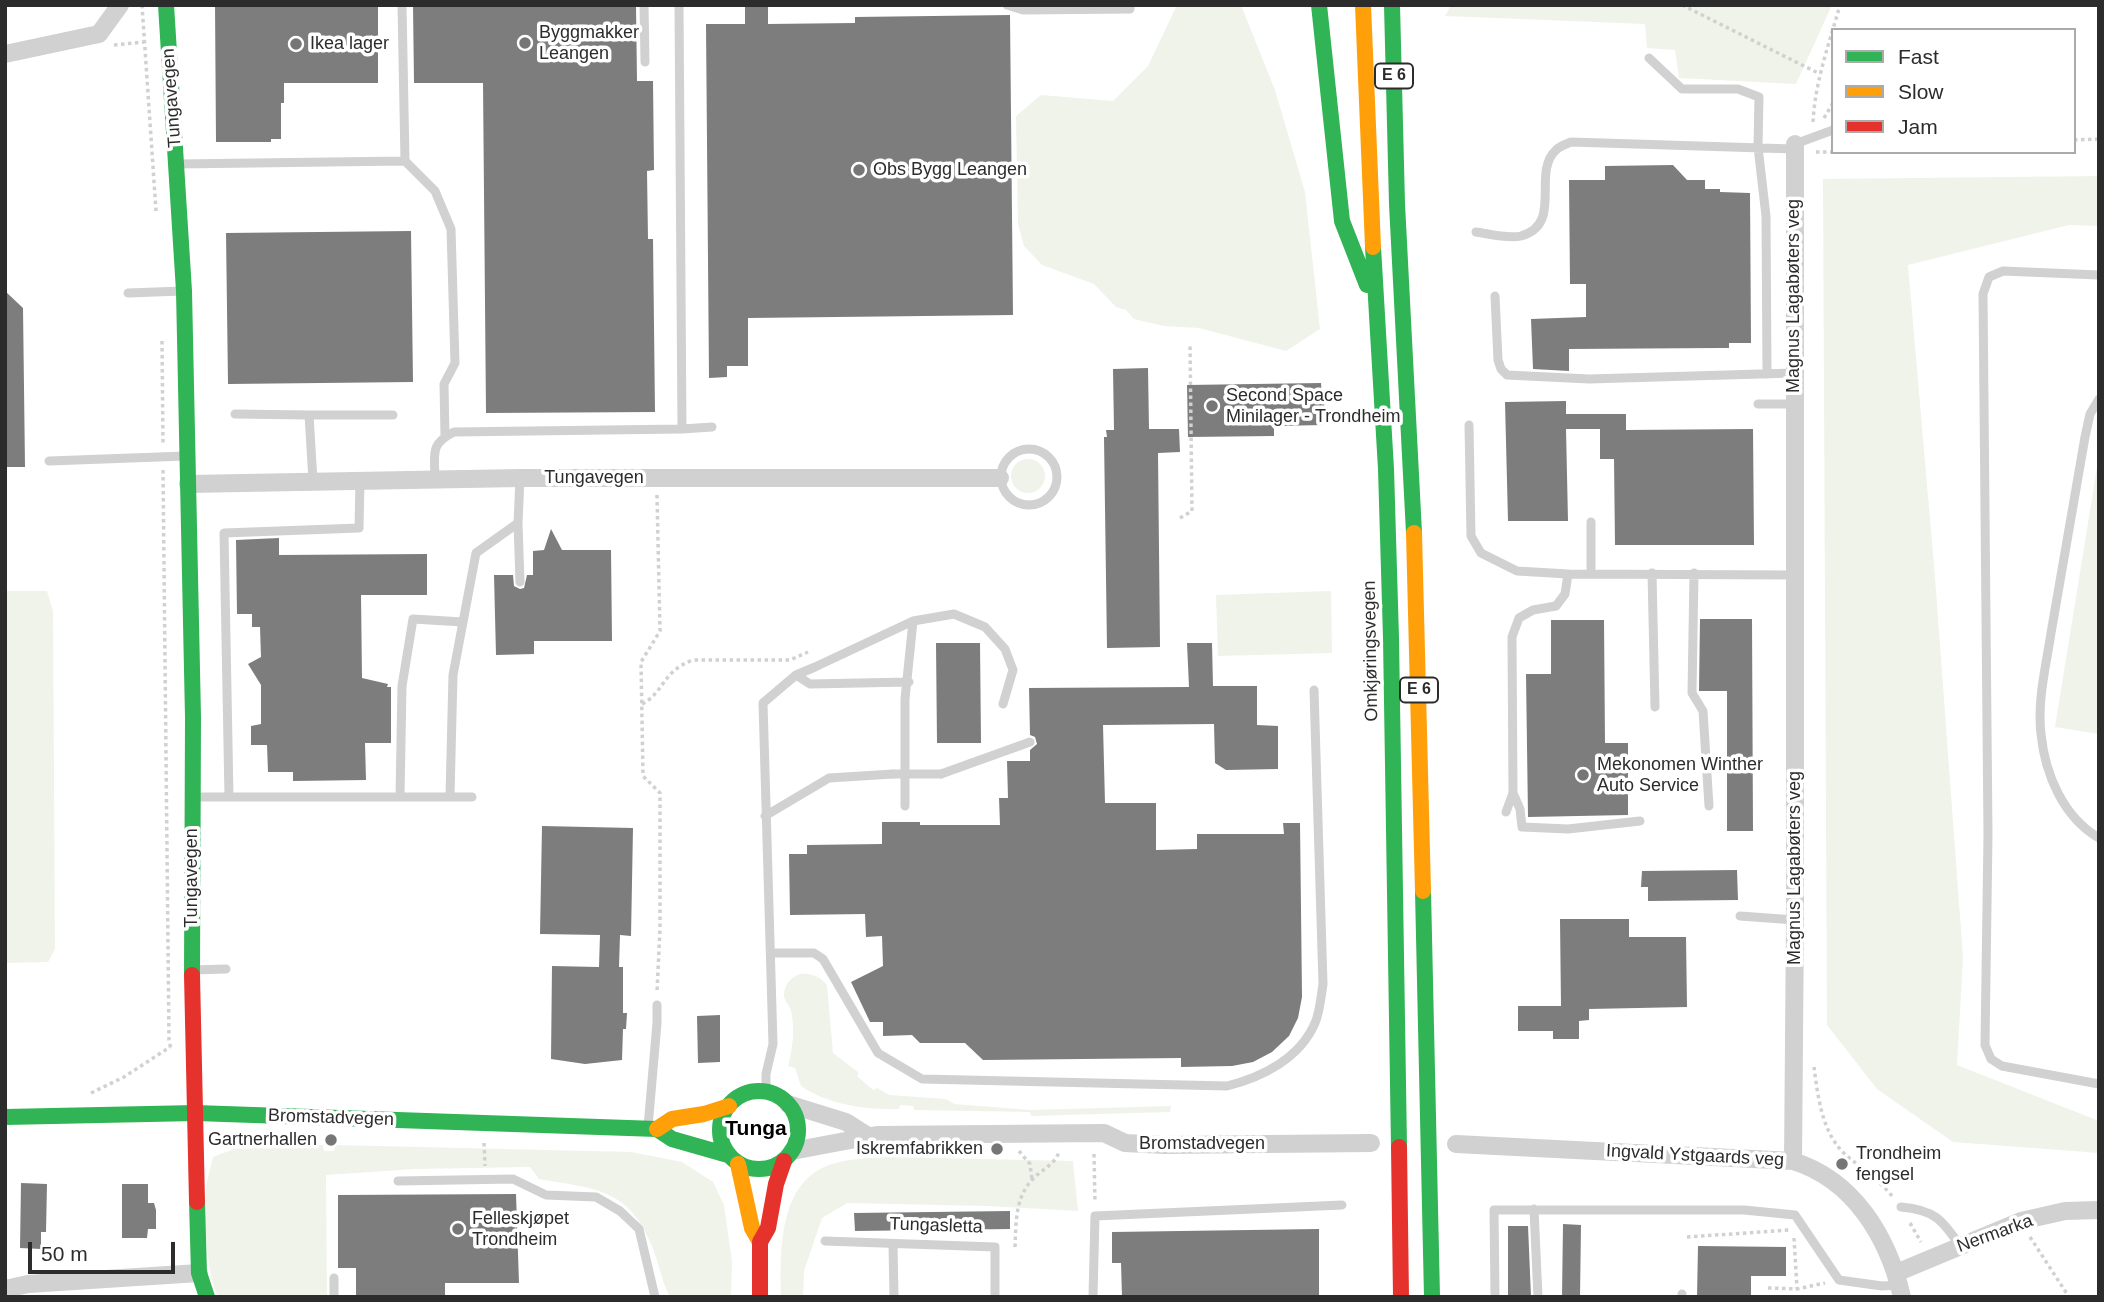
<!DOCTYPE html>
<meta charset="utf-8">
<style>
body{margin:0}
#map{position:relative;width:2104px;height:1302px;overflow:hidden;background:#fff;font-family:Arial,sans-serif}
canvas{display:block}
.frame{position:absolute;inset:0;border:7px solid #2c2c2c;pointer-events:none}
.legend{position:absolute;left:1831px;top:28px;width:245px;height:126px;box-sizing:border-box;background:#fff;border:2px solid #ababab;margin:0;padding:9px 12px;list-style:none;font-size:21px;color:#2c2c2c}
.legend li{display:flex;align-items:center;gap:14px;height:35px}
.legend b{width:35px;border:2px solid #ababab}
.scale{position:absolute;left:28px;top:1242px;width:147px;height:32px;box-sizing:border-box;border:4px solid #2c2c2c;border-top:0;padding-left:9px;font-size:21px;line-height:24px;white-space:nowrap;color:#2c2c2c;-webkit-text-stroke:5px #fff;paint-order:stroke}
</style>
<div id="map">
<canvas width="2104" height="1302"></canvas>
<div class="frame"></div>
<ul class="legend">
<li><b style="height:9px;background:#30b455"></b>Fast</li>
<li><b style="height:9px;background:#ff9f0a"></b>Slow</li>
<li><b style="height:9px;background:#e5322d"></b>Jam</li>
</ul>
<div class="scale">50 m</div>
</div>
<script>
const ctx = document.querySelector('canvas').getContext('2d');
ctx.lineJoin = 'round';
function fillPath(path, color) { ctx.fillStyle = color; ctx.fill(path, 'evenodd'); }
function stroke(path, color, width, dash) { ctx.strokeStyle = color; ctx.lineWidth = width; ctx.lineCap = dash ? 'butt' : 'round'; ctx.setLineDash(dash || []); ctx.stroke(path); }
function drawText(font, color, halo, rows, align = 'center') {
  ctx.font = font + ' Arial,sans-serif'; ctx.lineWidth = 7; ctx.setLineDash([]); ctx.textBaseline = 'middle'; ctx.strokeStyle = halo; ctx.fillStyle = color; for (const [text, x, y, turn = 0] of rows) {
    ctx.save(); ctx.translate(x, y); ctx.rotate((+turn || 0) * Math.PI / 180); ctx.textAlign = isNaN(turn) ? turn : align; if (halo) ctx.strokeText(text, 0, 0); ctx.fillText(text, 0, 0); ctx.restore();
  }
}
const green = new Path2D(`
 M 1177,5 L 1241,5 L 1275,90 L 1305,192 L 1320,329 L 1286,351 L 1199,328 L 1164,326 L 1134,319 L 1126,310 L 1116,307 L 1094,284 L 1042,265 L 1024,246 L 1018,224 L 1016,116 L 1041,95 L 1113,101 L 1148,66 Z
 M 1451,5 L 1832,5 L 1796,84 L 1679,78 L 1675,50 L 1647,48 L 1645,24 L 1445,16 Z
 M 2099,176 L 2099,226 L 2069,225 L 1908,265 L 1935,577 L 1963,957 L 1957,1065 L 2099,1121 L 2099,1153 L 1953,1142 L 1877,1089 L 1827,1025 L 1823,179 Z
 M 2099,455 L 2099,734 L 2055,727 Z
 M1011 476a17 17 0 1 1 34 0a17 17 0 1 1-34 0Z
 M 5,591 L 47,591 L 53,611 L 55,949 L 48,962 L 5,963 Z
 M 1331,591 L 1332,653 L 1218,656 L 1216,595 Z
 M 800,974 C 812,973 819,976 827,985 L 833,1053 L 859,1073 L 857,1076 L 873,1090 L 877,1088 L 889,1095 L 946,1099 L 954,1104 L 1031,1110 L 1171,1106 L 1170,1112 L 1031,1116 L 1030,1112 L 914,1110 L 913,1106 L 900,1105 L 899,1109 C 866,1110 829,1105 801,1086 L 795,1068 L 788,1066 C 793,1049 795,1028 791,1010 C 789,1005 784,1000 784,995 C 784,985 791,977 800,974 Z
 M 323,1145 L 324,1151 L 334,1151 L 335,1145 L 631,1152 L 682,1162 L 713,1182 L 724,1205 L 732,1262 L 731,1297 L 670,1297 C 661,1280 659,1263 652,1246 C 628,1187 594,1189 539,1179 L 530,1167 L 415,1169 L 326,1175 L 327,1297 L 218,1297 C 206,1273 204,1216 206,1189 C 207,1178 211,1167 213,1157 L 234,1149 Z
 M 892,1157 L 1073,1161 L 1078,1211 L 989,1206 L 847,1203 L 822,1218 L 804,1271 L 803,1297 L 781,1297 C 780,1251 778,1181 832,1164 C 851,1158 873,1158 892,1157 Z`);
const building = new Path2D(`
 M 215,5 L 378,5 L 378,83 L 284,83 L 284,103 L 281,103 L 281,139 L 271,139 L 271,142 L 216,142 Z
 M 413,5 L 636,5 L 637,81 L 653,81 L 654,170 L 647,171 L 648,239 L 653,239 L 655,412 L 486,413 L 483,83 L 414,83 Z
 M 745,5 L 768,5 L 768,24 L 855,23 L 855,17 L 1010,15 L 1013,315 L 748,318 L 748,366 L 727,366 L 727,377 L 709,378 L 706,24 L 745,24 Z
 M 1673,165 L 1687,180 L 1705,180 L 1705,189 L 1720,189 L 1720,192 L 1750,193 L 1751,343 L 1729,343 L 1729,348 L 1720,348 L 1569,349 L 1569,371 L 1533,369 L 1531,319 L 1586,317 L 1586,284 L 1570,284 L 1569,180 L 1605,180 L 1605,166 Z
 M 411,231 L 413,382 L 228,384 L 226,233 Z
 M 5,291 L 23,308 L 25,467 L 5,467 Z
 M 1148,368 L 1149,429 L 1179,429 L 1180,452 L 1158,453 L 1160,647 L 1107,648 L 1104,437 L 1107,437 L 1106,430 L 1114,430 L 1113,369 Z
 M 1321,383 L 1322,397 L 1324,398 L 1325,425 L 1274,426 L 1274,436 L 1188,437 L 1187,385 Z
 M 1566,401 L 1566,414 L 1626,414 L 1626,430 L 1753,429 L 1754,545 L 1615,545 L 1614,459 L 1600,459 L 1600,429 L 1566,429 L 1568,521 L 1508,521 L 1505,402 Z
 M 551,529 L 562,550 L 611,550 L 612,641 L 534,641 L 534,654 L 496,655 L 494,575 L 513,575 L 514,586 L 520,589 L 524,588 L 527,575 L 533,575 L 533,551 L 544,550 Z
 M 279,538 L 279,555 L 427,554 L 427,595 L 361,595 L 362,678 L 388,684 L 387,687 L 391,687 L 391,743 L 365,743 L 366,780 L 293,781 L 293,772 L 268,772 L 267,745 L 251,745 L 251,726 L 261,724 L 261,685 L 248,664 L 261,657 L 260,627 L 252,627 L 252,614 L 237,614 L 236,540 Z
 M 1700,619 L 1752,619 L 1753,831 L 1727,831 L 1727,691 L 1699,691 Z
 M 1551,620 L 1604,620 L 1605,743 L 1628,743 L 1628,815 L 1528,817 L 1526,674 L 1551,674 Z
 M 936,643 L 980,643 L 981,743 L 937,743 Z
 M 1187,643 L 1212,643 L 1213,686 L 1257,686 L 1257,725 L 1278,726 L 1278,769 L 1226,770 L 1215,763 L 1214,724 L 1103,725 L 1105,803 L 1156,803 L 1156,850 L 1197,849 L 1197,834 L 1284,834 L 1283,823 L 1300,823 L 1302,997 L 1298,1018 L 1289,1036 L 1272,1052 L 1253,1062 L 1232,1066 L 1181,1067 L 1181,1058 L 983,1060 L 965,1043 L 920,1043 L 912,1035 L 883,1036 L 883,1022 L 870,1022 L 851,982 L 883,966 L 882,936 L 866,937 L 865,914 L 790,915 L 789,854 L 807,854 L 807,845 L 882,844 L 882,822 L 920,822 L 920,825 L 1000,825 L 999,798 L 1008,798 L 1007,761 L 1030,761 L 1030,750 L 1037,744 L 1035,737 L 1030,735 L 1029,688 L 1189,687 Z
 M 542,826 L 633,828 L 631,936 L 620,935 L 619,967 L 623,967 L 623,1013 L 627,1013 L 626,1029 L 623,1029 L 622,1060 L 585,1064 L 551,1059 L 552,966 L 599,967 L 600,935 L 540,934 Z
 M 1737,870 L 1738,900 L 1648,901 L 1648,887 L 1641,887 L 1642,871 Z
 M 1560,919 L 1629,919 L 1629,937 L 1686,937 L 1687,1007 L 1589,1009 L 1589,1020 L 1579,1021 L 1579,1039 L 1553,1039 L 1553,1031 L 1518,1031 L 1518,1006 L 1561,1006 Z
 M 720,1015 L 720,1062 L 698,1063 L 697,1016 Z
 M 21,1183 L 47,1184 L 46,1232 L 41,1232 L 41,1249 L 20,1248 Z
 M 122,1184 L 148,1184 L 148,1203 L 154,1203 L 156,1210 L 156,1229 L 148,1229 L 147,1238 L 122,1238 Z
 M 516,1194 L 519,1283 L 445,1283 L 445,1297 L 356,1297 L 356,1268 L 338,1268 L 338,1195 Z
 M 1010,1211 L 1010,1229 L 855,1231 L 854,1213 Z
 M 1563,1224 L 1581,1225 L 1580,1297 L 1562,1297 Z
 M 1508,1226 L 1528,1226 L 1531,1297 L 1508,1297 Z
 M 1319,1229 L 1319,1297 L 1122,1297 L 1121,1263 L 1112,1263 L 1112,1232 Z
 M 1698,1246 L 1786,1247 L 1786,1276 L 1751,1276 L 1751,1297 L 1697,1297 Z`);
const path = new Path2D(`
 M 142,5 L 156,211
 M 1682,5 L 1820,74
 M 114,45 L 144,42
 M 1824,118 L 1833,103
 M 1813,122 C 1815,82 1829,44 1840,5
 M 2074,140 L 2099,139
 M 1816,152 L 1833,152
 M 162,341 L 163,445
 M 163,470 L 169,1040 L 171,1050
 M 657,495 L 660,631 L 641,662 L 643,776 L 660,793 L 660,928 L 657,992
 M 1180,518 L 1192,511 L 1190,343
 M 642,704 C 664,693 662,671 693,660 L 790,660 L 808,652
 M 1814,1067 C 1818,1097 1822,1134 1846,1155 C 1862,1169 1878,1179 1892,1196
 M 91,1093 L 124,1077 L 170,1047
 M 484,1143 L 485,1166
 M 1019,1151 L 1030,1164 L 1032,1179
 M 1094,1154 L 1095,1203
 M 1910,1223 L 1921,1242
 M 1687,1237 L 1790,1230
 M 2030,1237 L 2069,1297
 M 1794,1238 L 1797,1289
 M 1015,1247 C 1016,1224 1015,1199 1031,1181 C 1040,1170 1054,1166 1059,1152
 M 1768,1288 L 1797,1289 L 1825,1283`);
const lane = new Path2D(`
 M 402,5 L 405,161
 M 644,5 L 645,62
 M 679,5 L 682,429
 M 1007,5 L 1023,10 L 1130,9 L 1130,5
 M 1649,58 L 1682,89 L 1738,89 L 1759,97 L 1758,147 L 1766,216 L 1767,374
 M 1795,144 L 1833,130
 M 177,164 L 405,161 L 435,191 L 451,229 L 455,363 L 444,384 L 445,436
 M 1476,232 C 1489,234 1509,239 1521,236 C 1564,224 1531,173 1556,150 C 1560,146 1566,144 1571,142 L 1794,149
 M 2099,275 L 2003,271 L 1989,277 L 1983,294 L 1988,834 L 1985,1045 L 1991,1059 L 2002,1066 L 2099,1084
 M 128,293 L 183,291
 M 1495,296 L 1498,360 L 1501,369 L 1507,375 L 1589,379 L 1794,373
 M 2099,399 L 2090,414 L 2085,437 C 2074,502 2062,567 2051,633 C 2046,666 2037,701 2041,734 C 2045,774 2063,817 2099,838
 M 1758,404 L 1795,404
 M 235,414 L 309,415 L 313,481
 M 309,415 L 393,415
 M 1469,425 L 1471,536 L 1481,553 L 1517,571 L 1568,574 L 1794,575
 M1001 477a28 28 0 1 1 56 0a28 28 0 1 1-56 0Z
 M 49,461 L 186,456
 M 520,478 L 518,523 L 520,582
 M 435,480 C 435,455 429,444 454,432 L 682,429 L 712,427
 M 1591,522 L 1591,573
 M 1652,573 L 1655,707
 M 1694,573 L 1692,693 L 1703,711 L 1709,806
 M 796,675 L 810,684 L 909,682
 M 941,774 L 1030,742
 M 1513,793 L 1520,809 L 1522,827 L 1568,829 L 1640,821
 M 450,796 L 453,675 L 476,553 L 518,523
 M 194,797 L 472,797
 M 229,797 L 224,533 L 359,528 L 360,481
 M 400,797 L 402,686 L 413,619 L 463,622
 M 905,806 L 905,699 L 913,621
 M 1506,812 L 1513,793 L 1512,637 L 1519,618 L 1533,610 L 1556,606 L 1565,594 L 1568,574
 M 765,816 L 829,778 L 893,774
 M 1740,916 L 1795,920
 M 772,953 L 814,953 L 823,959 L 878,1053 L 922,1079 L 1227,1086 C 1263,1077 1300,1058 1315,1023 C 1320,1012 1321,996 1323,984 L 1314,690
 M 193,970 L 226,969
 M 766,1092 L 766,1074 L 773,1044 L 763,703 L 796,675 L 815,667 L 913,621 L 954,614 L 985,627 L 1005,649 L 1013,670 L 1003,704
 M 648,1127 L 657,1023 L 657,1005
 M 398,1181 L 513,1179 L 546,1195 L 596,1197 L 620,1211 L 639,1229 L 655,1297
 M 1901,1207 C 1934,1210 1942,1219 1960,1246
 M 1534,1209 L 1538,1297
 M 825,1241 L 995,1247 L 995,1297
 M 893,1244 L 894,1297
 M 1682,1294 L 1682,1297
 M 334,1297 L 334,1278
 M 1093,1297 L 1095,1216 L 1342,1205
 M 1495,1297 L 1494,1210 L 1744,1210 L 1795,1215 L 1839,1280 L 1882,1286 L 1900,1285`);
const street = new Path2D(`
 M 5,54 L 99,34 L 120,5
 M 188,484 L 520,478 L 1000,478
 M 788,1104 L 846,1122 L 868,1136
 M 1456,1144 L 1793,1161 C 1854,1180 1888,1237 1902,1297
 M 792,1151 L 877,1135 L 1104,1133 L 1125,1143 L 1164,1145 L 1371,1143
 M 1793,1161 L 1795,920 L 1795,144
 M 1896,1273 L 2021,1221 L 2065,1211 L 2099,1210
 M 5,1289 L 28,1284 L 199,1273`);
const fast = new Path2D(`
 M 166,5 L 184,291 L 193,717 L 192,975
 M 1319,5 L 1342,221 L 1367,285
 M 1392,5 L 1397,204 L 1414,533
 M 1373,247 L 1386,469 L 1391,638 L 1399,1147
 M 1423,891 L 1432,1297
 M720 1130a39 39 0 1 1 78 0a39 39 0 1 1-78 0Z
 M 5,1117 L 196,1113 L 657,1129 L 672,1139 L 728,1155
 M 197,1202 L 199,1273 L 207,1297`);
const slow = new Path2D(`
 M 1363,5 L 1373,247
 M 1414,533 L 1423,891
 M 657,1129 L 672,1119 L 704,1114 L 729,1106
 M 738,1164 L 752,1228 L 760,1242`);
const jam = new Path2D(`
 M 192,975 L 197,1202
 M 1399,1147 L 1401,1297
 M 760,1297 L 760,1242 L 768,1228 L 776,1184 L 784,1161`);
const laneBridge = new Path2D(`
 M 893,774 L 941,774`);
const markers = [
 [525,43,7,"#767676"],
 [296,44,7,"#767676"],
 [859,170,7,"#767676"],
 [1212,406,7,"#767676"],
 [1583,775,7,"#767676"],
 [331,1140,7,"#767676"],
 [997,1149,7,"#767676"],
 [1842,1164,7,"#767676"],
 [458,1229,7,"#767676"]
];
const shields = [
 [1394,76,38],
 [1419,690,38]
];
const shieldNames = [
 ["E 6",1394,76],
 ["E 6",1419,690]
];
const poiNames = [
 ["Byggmakker",539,33],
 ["Leangen",539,54],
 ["Ikea lager",310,44],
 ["Obs Bygg Leangen",873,170],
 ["Second Space",1226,396],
 ["Minilager - Trondheim",1226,417],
 ["Mekonomen Winther",1597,765],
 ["Auto Service",1597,786],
 ["Gartnerhallen",317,1140,"right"],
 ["Iskremfabrikken",983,1149,"right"],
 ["Trondheim",1856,1154],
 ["fengsel",1856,1175],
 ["Felleskjøpet",472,1219],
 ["Trondheim",472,1240]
];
const streetNames = [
 ["Tungavegen",172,98,-94],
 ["Magnus Lagabøters veg",1794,296,-90],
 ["Tungavegen",594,478],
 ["Omkjøringsvegen",1371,651,-91],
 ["Magnus Lagabøters veg",1795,868,-90],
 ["Tungavegen",192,878,-90],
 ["Bromstadvegen",331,1118,2],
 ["Bromstadvegen",1202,1144],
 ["Ingvald Ystgaards veg",1695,1156,3],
 ["Tungasletta",936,1226,2],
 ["Nermarka",1995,1234,-20]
];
const quarterNames = [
 ["Tunga",756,1129]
];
fillPath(green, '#f0f3ea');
fillPath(building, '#7d7d7d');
stroke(path, '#d1d1d1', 3.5, [3.5, 3.5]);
stroke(lane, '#d1d1d1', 9);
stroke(street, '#d1d1d1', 18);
stroke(fast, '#30b455', 16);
stroke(slow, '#ff9f0a', 16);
stroke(jam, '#e5322d', 16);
stroke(laneBridge, '#d1d1d1', 9);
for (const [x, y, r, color] of markers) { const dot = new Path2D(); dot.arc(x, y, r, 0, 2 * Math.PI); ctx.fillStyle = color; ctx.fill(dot); stroke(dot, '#fff', 2.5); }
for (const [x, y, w] of shields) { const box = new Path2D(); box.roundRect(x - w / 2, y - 12.5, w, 25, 5); ctx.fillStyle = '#fff'; ctx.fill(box); stroke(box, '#2c2c2c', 2); }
drawText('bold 16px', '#2c2c2c', null, shieldNames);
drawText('18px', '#2c2c2c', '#fff', poiNames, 'left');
drawText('18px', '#2c2c2c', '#fff', streetNames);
drawText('bold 21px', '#000', '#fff', quarterNames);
</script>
